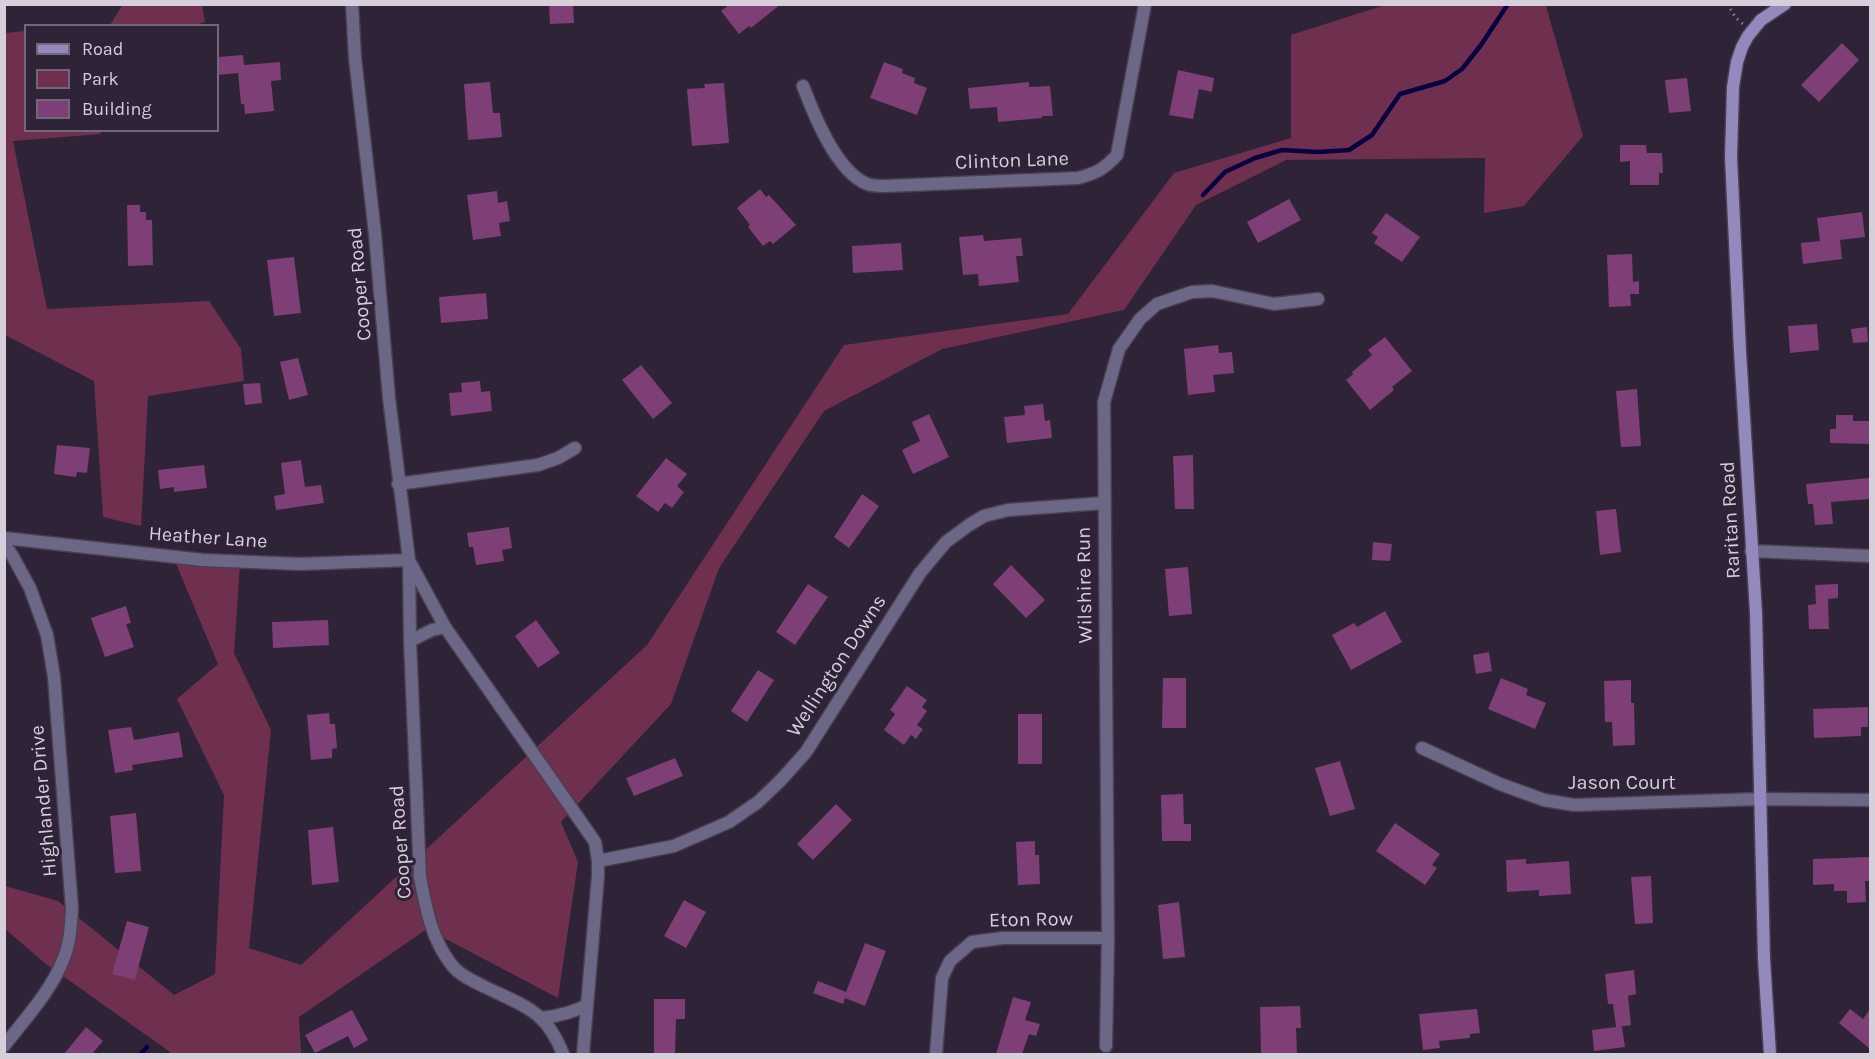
<!DOCTYPE html>
<style>
body{margin:0}
#map{position:relative;width:1875px;height:1059px;overflow:hidden;background:#2f2337;font-family:Karla,sans-serif}
canvas{display:block}
.frame{position:absolute;inset:0;border:6px solid #d6cedb;pointer-events:none}
.legend{position:absolute;left:24px;top:24px;width:195px;height:108px;box-sizing:border-box;background:#2f2337;border:2px solid #726779;margin:0;padding:8px 10px;list-style:none;font-size:18px;color:#d6cedb}
.legend li{display:flex;align-items:center;gap:12px;height:30px}
.legend b{width:30px;border:2px solid #726779}
</style>
<div id="map">
<canvas width="1875" height="1059"></canvas>
<div class="frame"></div>
<ul class="legend">
<li><b style="height:8px;background:#9389bd"></b>Road</li>
<li><b style="height:16px;background:#6f304f"></b>Park</li>
<li><b style="height:16px;background:#7d3f75"></b>Building</li>
</ul>
</div>
<script>
const ctx = document.querySelector('canvas').getContext('2d');
ctx.lineJoin = 'round';
function fillPath(path, color) { ctx.fillStyle = color; ctx.fill(path, 'evenodd'); }
function stroke(path, color, width, dash) { ctx.strokeStyle = color; ctx.lineWidth = width; ctx.lineCap = dash ? 'butt' : 'round'; ctx.setLineDash(dash || []); ctx.stroke(path); }
function drawText(font, color, halo, rows, align = 'center') {
  ctx.font = font + ' Karla,sans-serif'; ctx.lineWidth = 6; ctx.setLineDash([]); ctx.textBaseline = 'middle'; ctx.strokeStyle = halo; ctx.fillStyle = color; for (const [text, x, y, turn = 0] of rows) {
    ctx.save(); ctx.translate(x, y); ctx.rotate((+turn || 0) * Math.PI / 180); ctx.textAlign = isNaN(turn) ? turn : align; if (halo) ctx.strokeText(text, 0, 0); ctx.fillText(text, 0, 0); ctx.restore();
  }
}
const green = new Path2D(`
 M 123,4 L 202,5 L 205,22 L 193,26 L 110,25 Z
 M 1385,5 L 1548,5 L 1546,6 L 1583,136 L 1524,206 L 1484,213 L 1485,158 L 1286,160 L 1196,205 L 1124,310 L 942,349 L 824,411 L 719,568 L 671,704 L 561,822 L 578,862 L 558,998 L 427,929 L 299,1017 L 301,1054 L 169,1054 L 170,1052 L 46,964 L 5,929 L 5,886 L 58,901 L 174,995 L 215,974 L 224,795 L 177,699 L 218,664 L 172,554 L 240,563 L 234,653 L 271,730 L 249,948 L 301,965 L 647,645 L 844,345 L 1068,314 L 1174,173 L 1291,138 L 1291,35 Z
 M 25,31 L 26,130 L 100,131 L 101,134 L 13,141 L 47,309 L 209,301 L 241,349 L 244,381 L 148,396 L 141,526 L 103,517 L 94,381 L 5,335 L 5,33 Z`);
const stream = new Path2D(`
 M 1203,195 L 1225,172 L 1255,158 L 1282,150 L 1318,152 L 1349,150 L 1372,135 L 1400,94 L 1445,81 L 1462,69 L 1481,45 L 1508,4
 M 141,1054 L 147,1047`);
const building = new Path2D(`
 M 549,4 L 573,4 L 574,23 L 550,24 Z
 M 730,4 L 781,4 L 751,28 L 749,26 L 739,34 L 721,11 Z
 M 1842,43 L 1859,60 L 1819,102 L 1801,85 Z
 M 243,55 L 244,65 L 280,62 L 281,80 L 271,81 L 274,111 L 245,114 L 244,104 L 241,104 L 238,73 L 218,75 L 218,57 Z
 M 884,62 L 903,69 L 902,73 L 915,78 L 914,83 L 927,88 L 917,115 L 870,98 Z
 M 1178,70 L 1214,78 L 1212,92 L 1199,89 L 1193,119 L 1169,115 Z
 M 1687,78 L 1691,111 L 1669,113 L 1665,80 Z
 M 490,82 L 493,113 L 500,113 L 502,137 L 468,140 L 464,84 Z
 M 1029,82 L 1029,87 L 1050,86 L 1053,116 L 1042,116 L 1042,118 L 998,122 L 997,107 L 970,109 L 968,88 Z
 M 724,83 L 729,143 L 692,146 L 687,89 L 705,88 L 704,84 Z
 M 1620,145 L 1646,145 L 1647,153 L 1662,153 L 1663,173 L 1659,173 L 1659,185 L 1630,185 L 1630,161 L 1620,162 Z
 M 760,189 L 766,197 L 769,195 L 796,225 L 773,244 L 770,241 L 763,246 L 748,227 L 750,225 L 737,208 Z
 M 497,191 L 498,203 L 507,201 L 510,221 L 499,223 L 501,236 L 473,240 L 467,195 Z
 M 1289,199 L 1301,220 L 1258,243 L 1247,222 Z
 M 127,205 L 140,205 L 140,212 L 146,212 L 146,220 L 152,220 L 153,265 L 128,266 Z
 M 1862,212 L 1865,237 L 1840,240 L 1842,259 L 1803,264 L 1801,243 L 1820,241 L 1817,218 Z
 M 1386,213 L 1420,237 L 1402,262 L 1374,243 L 1378,237 L 1372,233 Z
 M 983,235 L 984,241 L 1021,238 L 1023,256 L 1016,256 L 1019,282 L 979,286 L 978,274 L 963,275 L 959,237 Z
 M 901,243 L 903,270 L 853,273 L 852,246 Z
 M 1632,254 L 1633,282 L 1639,281 L 1639,294 L 1630,294 L 1631,306 L 1609,307 L 1607,255 Z
 M 294,257 L 301,313 L 274,316 L 267,260 Z
 M 486,293 L 488,319 L 441,323 L 439,297 Z
 M 1817,324 L 1819,350 L 1790,353 L 1788,326 Z
 M 1867,327 L 1868,342 L 1853,343 L 1851,329 Z
 M 1385,337 L 1412,371 L 1392,387 L 1394,390 L 1370,410 L 1346,380 L 1353,374 L 1352,372 L 1372,355 L 1368,350 Z
 M 1218,345 L 1219,353 L 1232,352 L 1234,373 L 1213,375 L 1215,392 L 1188,395 L 1184,349 Z
 M 298,358 L 308,395 L 289,400 L 280,362 Z
 M 641,365 L 672,403 L 653,419 L 622,380 Z
 M 480,381 L 481,392 L 490,391 L 492,411 L 451,416 L 449,393 L 462,392 L 461,383 Z
 M 260,383 L 262,403 L 245,405 L 243,384 Z
 M 1637,389 L 1641,446 L 1621,447 L 1616,391 Z
 M 1043,404 L 1045,421 L 1050,420 L 1052,438 L 1007,443 L 1004,417 L 1025,415 L 1024,406 Z
 M 929,414 L 949,457 L 913,474 L 902,450 L 920,441 L 912,422 Z
 M 1836,415 L 1853,415 L 1853,421 L 1870,421 L 1870,444 L 1830,443 L 1830,429 L 1836,429 Z
 M 57,445 L 90,448 L 87,473 L 77,472 L 76,477 L 54,474 Z
 M 1193,455 L 1194,509 L 1175,509 L 1173,456 Z
 M 666,458 L 687,474 L 677,486 L 684,492 L 672,508 L 665,503 L 658,512 L 636,496 Z
 M 301,460 L 305,487 L 321,485 L 324,503 L 276,510 L 274,496 L 285,494 L 281,463 Z
 M 204,465 L 207,488 L 174,492 L 174,487 L 160,489 L 158,470 Z
 M 1869,478 L 1870,499 L 1831,502 L 1833,524 L 1815,525 L 1813,504 L 1808,504 L 1806,484 Z
 M 862,494 L 879,506 L 849,548 L 834,537 Z
 M 1616,509 L 1621,552 L 1600,555 L 1596,511 Z
 M 509,527 L 512,548 L 502,550 L 504,561 L 476,565 L 473,547 L 469,547 L 467,533 Z
 M 1373,542 L 1392,544 L 1390,561 L 1372,560 Z
 M 1011,565 L 1045,600 L 1026,618 L 993,584 Z
 M 1188,567 L 1192,614 L 1169,616 L 1165,569 Z
 M 808,584 L 828,597 L 795,645 L 776,632 Z
 M 1838,584 L 1838,598 L 1828,599 L 1829,629 L 1809,629 L 1808,605 L 1816,604 L 1815,585 Z
 M 126,606 L 131,623 L 126,624 L 134,647 L 105,657 L 91,618 Z
 M 1385,611 L 1402,642 L 1351,670 L 1332,635 L 1354,623 L 1357,627 Z
 M 328,620 L 329,645 L 273,648 L 272,622 Z
 M 536,620 L 560,653 L 538,668 L 515,636 Z
 M 1489,652 L 1492,671 L 1476,674 L 1473,655 Z
 M 758,670 L 774,680 L 747,722 L 731,711 Z
 M 1163,678 L 1186,678 L 1186,728 L 1162,728 Z
 M 1501,678 L 1528,689 L 1526,695 L 1546,703 L 1535,729 L 1488,709 Z
 M 1631,680 L 1631,703 L 1634,703 L 1635,745 L 1613,746 L 1612,722 L 1605,722 L 1604,681 Z
 M 907,686 L 927,700 L 922,707 L 927,711 L 917,725 L 923,729 L 916,739 L 911,735 L 904,745 L 884,730 L 895,714 L 890,710 Z
 M 1868,707 L 1868,727 L 1861,727 L 1861,736 L 1814,738 L 1813,709 Z
 M 329,713 L 330,724 L 335,724 L 337,748 L 332,749 L 332,758 L 311,760 L 307,715 Z
 M 1018,714 L 1042,714 L 1042,764 L 1018,764 Z
 M 131,727 L 134,740 L 179,732 L 183,757 L 132,765 L 133,770 L 115,773 L 108,730 Z
 M 675,758 L 683,776 L 634,796 L 626,778 Z
 M 1340,761 L 1355,809 L 1330,816 L 1315,768 Z
 M 1183,794 L 1184,824 L 1191,824 L 1191,841 L 1162,841 L 1161,795 Z
 M 836,804 L 852,820 L 813,860 L 797,844 Z
 M 136,813 L 141,871 L 115,873 L 110,816 Z
 M 1395,823 L 1440,854 L 1432,865 L 1437,868 L 1425,885 L 1376,851 Z
 M 333,827 L 339,882 L 312,885 L 308,830 Z
 M 1035,841 L 1035,855 L 1039,855 L 1040,884 L 1018,885 L 1016,842 Z
 M 1870,857 L 1870,881 L 1865,881 L 1866,902 L 1847,903 L 1847,891 L 1834,891 L 1834,884 L 1813,885 L 1813,859 Z
 M 1526,859 L 1526,864 L 1569,861 L 1571,894 L 1539,896 L 1539,890 L 1507,892 L 1506,860 Z
 M 1651,876 L 1653,923 L 1635,924 L 1631,877 Z
 M 684,900 L 706,912 L 686,948 L 664,936 Z
 M 1179,902 L 1185,957 L 1163,959 L 1158,905 Z
 M 127,921 L 149,927 L 135,980 L 112,974 Z
 M 865,943 L 886,951 L 865,1006 L 845,998 L 843,1004 L 813,993 L 818,981 L 846,992 Z
 M 1634,970 L 1636,994 L 1628,996 L 1631,1025 L 1619,1027 L 1622,1027 L 1625,1047 L 1594,1051 L 1592,1030 L 1616,1027 L 1613,1004 L 1608,1004 L 1605,974 Z
 M 1013,997 L 1031,1002 L 1025,1020 L 1040,1024 L 1036,1036 L 1029,1034 L 1022,1054 L 996,1054 Z
 M 654,999 L 685,999 L 685,1019 L 676,1019 L 675,1054 L 654,1054 Z
 M 1300,1006 L 1301,1028 L 1296,1028 L 1297,1054 L 1261,1054 L 1260,1007 Z
 M 1477,1009 L 1480,1033 L 1470,1034 L 1470,1038 L 1439,1041 L 1440,1048 L 1423,1050 L 1419,1014 Z
 M 1850,1009 L 1863,1019 L 1870,1009 L 1870,1049 L 1839,1023 Z
 M 352,1010 L 368,1040 L 354,1048 L 348,1036 L 315,1053 L 305,1035 Z
 M 86,1027 L 103,1041 L 92,1054 L 64,1054 Z`);
const path = new Path2D(`
 M 1727,4 L 1736,18 L 1743,24`);
const street = new Path2D(`
 M 352,4 L 355,58 L 375,234 L 389,398 L 409,560 L 410,641 L 420,877 C 426,908 431,938 451,964 C 459,975 473,981 485,987 C 524,1006 546,1010 563,1054
 M 803,86 C 814,115 836,171 867,184 C 872,186 880,186 886,186 L 1078,178 C 1097,173 1104,169 1117,155 L 1145,4
 M 398,484 L 538,465 L 558,458 L 575,448
 M 4,538 L 203,560 L 300,564 L 409,560
 M 4,544 L 12,555 L 30,588 L 47,635 L 54,677 L 72,909 C 71,926 70,944 63,960 C 51,991 25,1019 4,1046
 M 1751,551 L 1870,556
 M 411,564 L 445,627 L 595,842 L 598,861 L 598,876 L 583,1054
 M 410,641 L 432,630 L 445,627
 M 1422,748 L 1500,784 L 1544,800 L 1574,805 L 1760,799 L 1870,800
 M 598,861 L 674,846 L 729,822 L 758,802 L 781,780 L 806,752 L 920,573 L 946,542 L 969,525 L 984,516 L 1008,510 L 1104,503
 M 542,1018 C 558,1016 572,1013 587,1005
 M 1106,1046 L 1108,938 L 1104,402 L 1119,349 L 1140,319 L 1157,304 L 1192,292 L 1212,291 L 1274,304 L 1318,299
 M 936,1054 L 942,978 L 950,961 L 972,942 L 1003,938 L 1108,938`);
const secondary = new Path2D(`
 M 1770,1054 L 1764,959 L 1756,613 L 1740,351 L 1731,157 L 1733,87 L 1737,62 L 1742,47 L 1748,36 L 1761,20 L 1785,4`);
const streetNames = [
 ["Clinton Lane",1012,161,-2],
 ["Cooper Road",360,284,-95],
 ["Raritan Road",1731,520,-93],
 ["Heather Lane",208,538,4],
 ["Wilshire Run",1085,585,-91],
 ["Wellington Downs",837,666,-57],
 ["Jason Court",1622,783],
 ["Highlander Drive",44,801,-95],
 ["Cooper Road",401,842,-94],
 ["Eton Row",1031,920,-1]
];
fillPath(green, '#6f304f');
stroke(stream, '#090041', 4.5);
fillPath(building, '#7d3f75');
stroke(street, '#4a3e51', 15);
stroke(secondary, '#4a3e51', 15);
stroke(path, '#887e8e', 3, [1.5, 4.5]);
stroke(street, '#6d6787', 12);
stroke(secondary, '#9389bd', 12);
drawText('20px', '#d6cedb', '#2f2337', streetNames);
</script>
